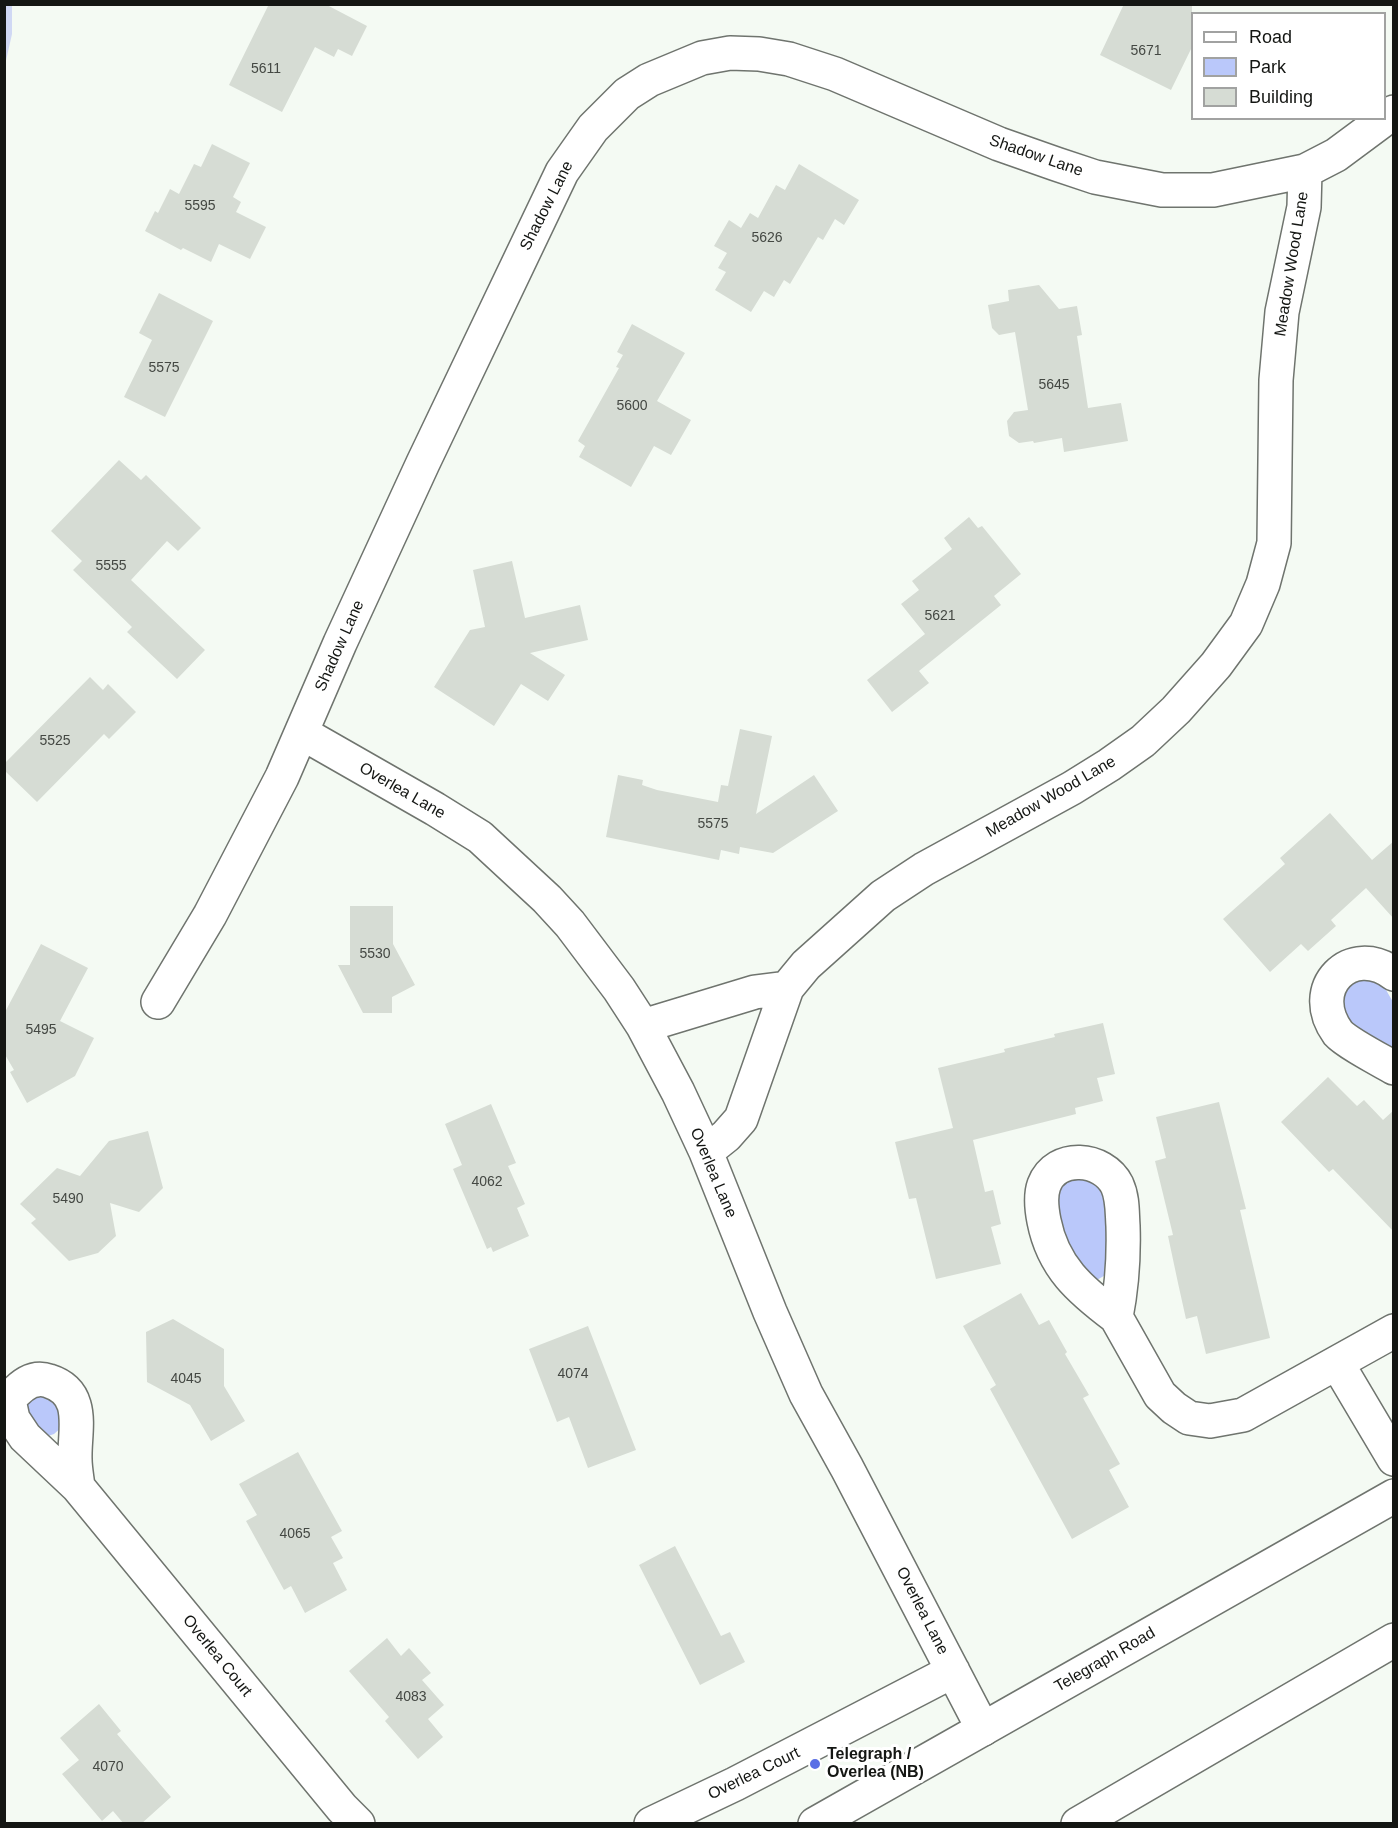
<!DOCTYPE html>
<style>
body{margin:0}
#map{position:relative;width:1398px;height:1828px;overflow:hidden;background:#f4faf3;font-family:Arial,sans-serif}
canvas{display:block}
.frame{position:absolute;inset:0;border:6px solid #141613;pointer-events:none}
.legend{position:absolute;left:1191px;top:12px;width:195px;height:108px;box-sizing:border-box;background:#fff;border:2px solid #a1a2a1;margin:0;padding:8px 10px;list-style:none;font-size:18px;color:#141613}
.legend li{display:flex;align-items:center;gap:12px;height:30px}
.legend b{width:30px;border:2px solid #a1a2a1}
</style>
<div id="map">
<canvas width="1398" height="1828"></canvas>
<div class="frame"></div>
<ul class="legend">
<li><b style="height:8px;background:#fff"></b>Road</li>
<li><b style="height:16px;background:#bac8fa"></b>Park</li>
<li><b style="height:16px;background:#d6dcd4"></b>Building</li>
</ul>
</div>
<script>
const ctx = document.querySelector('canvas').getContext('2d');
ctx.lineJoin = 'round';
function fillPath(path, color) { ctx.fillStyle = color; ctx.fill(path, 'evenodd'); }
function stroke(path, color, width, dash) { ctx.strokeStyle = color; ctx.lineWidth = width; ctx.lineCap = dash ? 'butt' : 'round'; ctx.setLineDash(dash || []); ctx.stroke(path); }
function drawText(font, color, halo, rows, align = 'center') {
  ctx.font = font + ' Arial,sans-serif'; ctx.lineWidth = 6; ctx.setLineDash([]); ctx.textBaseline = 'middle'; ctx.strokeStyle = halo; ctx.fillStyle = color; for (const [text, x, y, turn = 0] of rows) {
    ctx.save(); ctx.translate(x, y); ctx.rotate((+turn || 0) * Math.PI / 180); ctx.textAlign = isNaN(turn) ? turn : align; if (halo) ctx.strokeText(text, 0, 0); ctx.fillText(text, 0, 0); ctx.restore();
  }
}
const green = new Path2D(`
 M 1365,977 L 1382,983 L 1393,1002 L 1393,1053 L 1345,1021 L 1341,994 L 1345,987 Z
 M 1077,1177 L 1099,1184 L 1107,1204 L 1107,1274 L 1097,1280 L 1092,1279 L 1064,1248 L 1055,1195 L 1065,1182 Z
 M 35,1392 L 56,1398 L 63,1426 L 54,1434 L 48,1436 L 33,1431 L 24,1402 Z`);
const water = new Path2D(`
 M 5,4 L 12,5 L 12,34 L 5,65 Z`);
const building = new Path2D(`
 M 269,4 L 325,4 L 367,26 L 352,56 L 338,49 L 334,57 L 315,47 L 282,112 L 229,85 Z
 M 1124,4 L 1192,4 L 1192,47 L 1171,90 L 1100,55 Z
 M 212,144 L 250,163 L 233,197 L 241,202 L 236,212 L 266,227 L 250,259 L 219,244 L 211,262 L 183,248 L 181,250 L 145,231 L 155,211 L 158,213 L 170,189 L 179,194 L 194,164 L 201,167 Z
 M 799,164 L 859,200 L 844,225 L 835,219 L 823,240 L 818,237 L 790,284 L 784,280 L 774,297 L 764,291 L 751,312 L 715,290 L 726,272 L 718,268 L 727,253 L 714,246 L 729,220 L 741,228 L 750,213 L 758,218 L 776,185 L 785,190 Z
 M 1039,285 L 1059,309 L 1077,306 L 1082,335 L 1077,336 L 1088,408 L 1121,403 L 1128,441 L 1064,452 L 1062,438 L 1034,443 L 1033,441 L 1019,443 L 1009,436 L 1007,421 L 1014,412 L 1028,410 L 1015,332 L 999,335 L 992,328 L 988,305 L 1009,301 L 1008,290 Z
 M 159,293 L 213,321 L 165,417 L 124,397 L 152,340 L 139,333 Z
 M 632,324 L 685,353 L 657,401 L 691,420 L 671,455 L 654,446 L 631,487 L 579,457 L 585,446 L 578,441 L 619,368 L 616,367 L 623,355 L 617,352 Z
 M 119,460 L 141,480 L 146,475 L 201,528 L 178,551 L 167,541 L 131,580 L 205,650 L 177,679 L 127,632 L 132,627 L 73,570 L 82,561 L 51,531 Z
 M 969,517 L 978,528 L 982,526 L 1021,574 L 994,596 L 1001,605 L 919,671 L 929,683 L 892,712 L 867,680 L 925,634 L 901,604 L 919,590 L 912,581 L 952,549 L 944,538 Z
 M 512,561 L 525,618 L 580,605 L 588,640 L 530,653 L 565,675 L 548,701 L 521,684 L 494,726 L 434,687 L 470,630 L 485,627 L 473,570 Z
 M 90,677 L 103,690 L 108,684 L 136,712 L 109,739 L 104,734 L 37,802 L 4,770 L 4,764 Z
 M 740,729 L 772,736 L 756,814 L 814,775 L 838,811 L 773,853 L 740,847 L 739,854 L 721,850 L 719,860 L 606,837 L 618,775 L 643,780 L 642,785 L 657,790 L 718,802 L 721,785 L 728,786 Z
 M 1330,813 L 1372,860 L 1394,841 L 1394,919 L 1366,888 L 1331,920 L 1336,926 L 1308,951 L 1301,944 L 1270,972 L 1223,919 L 1285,864 L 1280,858 Z
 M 350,906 L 393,906 L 393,944 L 415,985 L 392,997 L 392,1013 L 363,1013 L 338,965 L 350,965 Z
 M 41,944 L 88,968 L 60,1021 L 94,1038 L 75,1076 L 27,1103 L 10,1072 L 14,1070 L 4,1053 L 4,1014 Z
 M 1103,1023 L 1115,1074 L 1097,1078 L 1103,1101 L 1075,1108 L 1076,1114 L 973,1140 L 985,1192 L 993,1190 L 1001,1224 L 991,1227 L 1001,1264 L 936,1279 L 916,1198 L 909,1199 L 895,1142 L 953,1128 L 938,1068 L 1005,1052 L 1004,1049 L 1055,1037 L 1054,1034 Z
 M 1328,1077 L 1357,1106 L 1364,1100 L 1383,1120 L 1394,1110 L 1394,1232 L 1333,1169 L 1329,1172 L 1281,1122 Z
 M 1219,1102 L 1246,1209 L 1240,1210 L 1270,1338 L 1206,1354 L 1197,1316 L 1186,1319 L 1178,1283 L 1168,1236 L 1173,1235 L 1155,1161 L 1166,1158 L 1156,1117 Z
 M 491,1104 L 516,1163 L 508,1166 L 525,1204 L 517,1208 L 529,1236 L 493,1252 L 491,1247 L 487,1249 L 453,1169 L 462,1165 L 445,1124 Z
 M 148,1131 L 163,1188 L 139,1212 L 110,1203 L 116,1236 L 98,1253 L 69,1261 L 31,1223 L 36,1219 L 20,1204 L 57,1168 L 80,1176 L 109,1141 Z
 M 1021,1293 L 1039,1325 L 1049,1320 L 1067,1352 L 1065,1354 L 1089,1395 L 1083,1398 L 1120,1464 L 1109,1470 L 1129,1507 L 1072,1539 L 990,1389 L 996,1385 L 963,1326 Z
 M 173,1319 L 224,1349 L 224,1386 L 245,1421 L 211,1441 L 190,1405 L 147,1382 L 146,1332 Z
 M 588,1326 L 636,1450 L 588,1468 L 569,1417 L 557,1422 L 529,1349 Z
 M 298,1452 L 342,1531 L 331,1537 L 343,1558 L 333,1563 L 347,1590 L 305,1613 L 291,1586 L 284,1590 L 246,1521 L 257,1515 L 239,1484 Z
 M 675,1546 L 721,1636 L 730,1632 L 745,1662 L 700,1685 L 639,1565 Z
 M 387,1638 L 401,1656 L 409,1648 L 431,1673 L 422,1680 L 444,1705 L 428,1719 L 443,1737 L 418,1759 L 385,1721 L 389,1717 L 349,1671 Z
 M 99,1704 L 121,1731 L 117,1734 L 171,1797 L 141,1824 L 124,1824 L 113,1811 L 102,1821 L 62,1774 L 79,1760 L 60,1738 Z`);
const minor = new Path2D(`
 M 302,733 L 435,809 L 480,837 L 547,899 L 570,924 L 619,989 L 643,1026 L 678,1092 L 706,1152 L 770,1312 L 806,1394 L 847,1468 L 983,1729
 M 1394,974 C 1351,942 1305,988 1338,1033 C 1347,1043 1380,1060 1394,1068
 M 158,1002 L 210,915 L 282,777 L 340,643 L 423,463 L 562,172 L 593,128 L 627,94 L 649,80 L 702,58 L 730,53 L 759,54 L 789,59 L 835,74 L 999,144 L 1056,164 L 1095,177 L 1162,190 L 1213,190 L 1305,171 L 1336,155 L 1394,112
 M 643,1026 L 755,992 L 787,988
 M 706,1152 L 726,1136 L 741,1119 L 787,988 L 806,965 L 883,896 L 924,869 L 1072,788 L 1109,765 L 1143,741 L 1176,710 L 1216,665 L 1246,624 L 1263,584 L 1274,543 L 1276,380 L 1282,312 L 1304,207 L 1305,171
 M 1116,1317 C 1080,1290 1053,1267 1044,1221 C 1042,1211 1040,1196 1044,1185 C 1056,1153 1103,1157 1117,1185 C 1123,1198 1122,1212 1123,1226 C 1124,1257 1122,1286 1116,1317 L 1160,1395 L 1174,1408 L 1189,1418 L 1210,1421 L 1243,1415 L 1394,1331
 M 1337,1363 L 1394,1459
 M 78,1487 C 77,1478 75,1468 75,1459 C 74,1431 87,1393 49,1381 C 32,1375 19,1387 9,1400 L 13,1419 L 25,1437 L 78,1487 L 342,1808 L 358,1824
 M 651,1824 L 735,1784 L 953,1671`);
const trunk = new Path2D(`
 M 815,1824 L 1394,1496
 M 1078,1824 L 1394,1640`);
const markers = [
 [815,1764,6,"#5a6fe5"]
];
const numberNames = [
 ["5671",1146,51],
 ["5611",266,69],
 ["5595",200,206],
 ["5626",767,238],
 ["5575",164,368],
 ["5645",1054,385],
 ["5600",632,406],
 ["5555",111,566],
 ["5621",940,616],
 ["5525",55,741],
 ["5575",713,824],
 ["5530",375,954],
 ["5495",41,1030],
 ["4062",487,1182],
 ["5490",68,1199],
 ["4074",573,1374],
 ["4045",186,1379],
 ["4065",295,1534],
 ["4083",411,1697],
 ["4070",108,1767]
];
const streetNames = [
 ["Shadow Lane",1036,156,19],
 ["Shadow Lane",547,206,-63],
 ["Meadow Wood Lane",1292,264,-81],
 ["Shadow Lane",340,646,-66],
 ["Overlea Lane",402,791,30],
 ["Meadow Wood Lane",1051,797,-30],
 ["Overlea Lane",713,1173,67],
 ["Overlea Lane",922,1611,63],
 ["Overlea Court",217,1656,51],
 ["Telegraph Road",1105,1660,-30],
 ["Overlea Court",754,1774,-26]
];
const poiNames = [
 ["Telegraph /",827,1755],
 ["Overlea (NB)",827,1773]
];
fillPath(green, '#bac8fa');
fillPath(water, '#d0d8f4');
fillPath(building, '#d6dcd4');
stroke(minor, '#6f746e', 36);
stroke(trunk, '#6f746e', 36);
stroke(minor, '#fff', 33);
stroke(trunk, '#fff', 33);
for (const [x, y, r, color] of markers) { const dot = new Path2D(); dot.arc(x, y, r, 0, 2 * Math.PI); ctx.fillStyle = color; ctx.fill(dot); stroke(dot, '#fff', 2); }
drawText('14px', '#444843', null, numberNames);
drawText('16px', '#141613', '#fff', streetNames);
drawText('bold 16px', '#141613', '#fff', poiNames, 'left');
</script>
